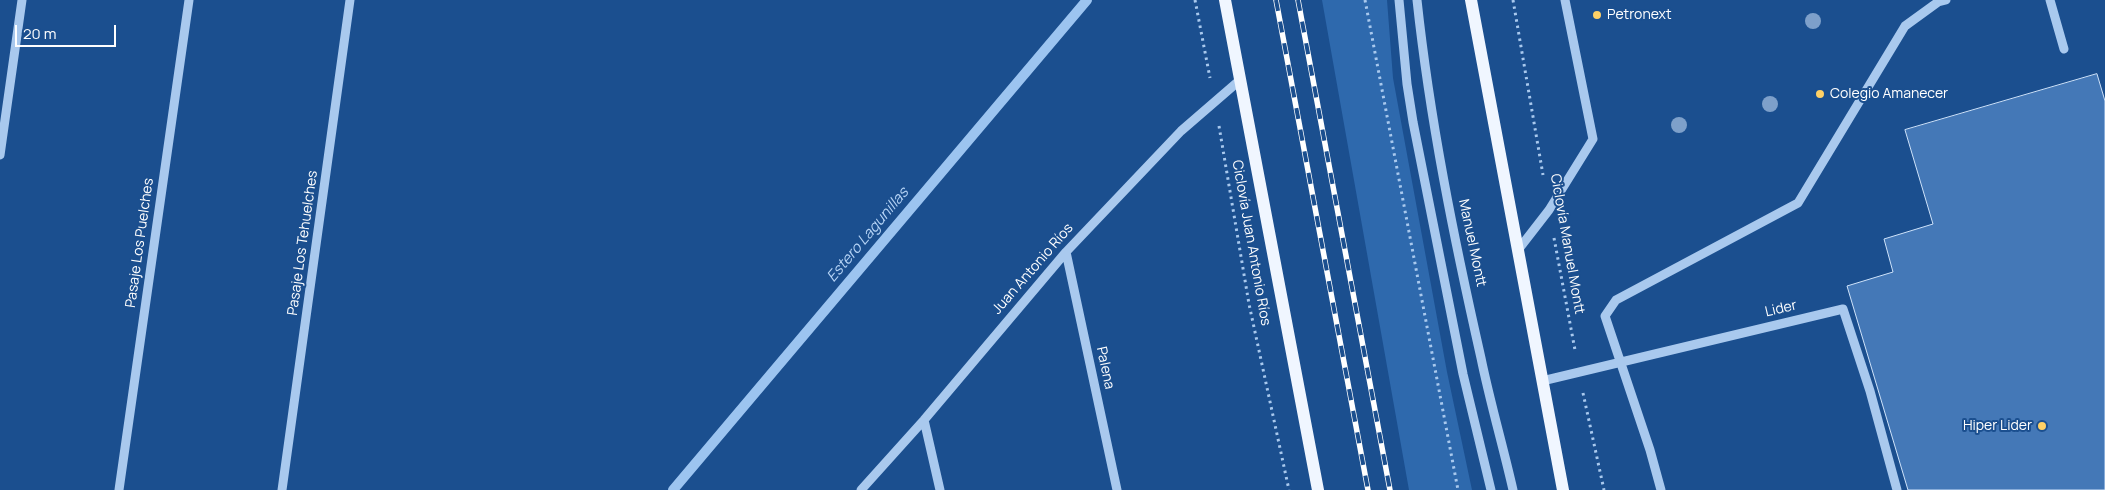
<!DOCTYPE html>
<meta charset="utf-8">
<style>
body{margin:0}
#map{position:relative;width:2105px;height:490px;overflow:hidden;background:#1b4f8f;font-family:Manrope,sans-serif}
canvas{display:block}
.scale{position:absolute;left:15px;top:25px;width:101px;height:22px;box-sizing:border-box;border:2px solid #fff;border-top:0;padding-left:6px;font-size:15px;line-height:18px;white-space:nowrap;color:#fff;-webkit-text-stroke:4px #1b4f8f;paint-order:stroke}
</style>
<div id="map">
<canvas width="2105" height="490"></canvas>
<div class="scale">20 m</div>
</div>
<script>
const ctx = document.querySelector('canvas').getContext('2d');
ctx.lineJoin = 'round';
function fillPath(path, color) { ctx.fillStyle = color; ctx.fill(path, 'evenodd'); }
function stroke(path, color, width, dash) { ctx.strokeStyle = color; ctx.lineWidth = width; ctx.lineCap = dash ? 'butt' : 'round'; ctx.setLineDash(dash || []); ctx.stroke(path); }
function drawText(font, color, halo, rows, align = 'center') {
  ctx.font = font + ' Manrope,sans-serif'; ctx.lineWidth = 4; ctx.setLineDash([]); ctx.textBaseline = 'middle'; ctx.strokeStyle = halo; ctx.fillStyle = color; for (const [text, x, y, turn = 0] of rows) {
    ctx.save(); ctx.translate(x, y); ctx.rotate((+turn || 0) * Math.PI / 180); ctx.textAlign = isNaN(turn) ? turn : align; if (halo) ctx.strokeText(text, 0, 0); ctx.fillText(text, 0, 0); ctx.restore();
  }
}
const green = new Path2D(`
 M 1322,0 L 1387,0 L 1393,78 L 1447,372 L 1472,490 L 1409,490 Z`);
const stream = new Path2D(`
 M 673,490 L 1087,0`);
const building = new Path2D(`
 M 2097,74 L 2105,101 L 2105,490 L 1908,490 L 1847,286 L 1893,272 L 1884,239 L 1933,224 L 1905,130 Z`);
const path = new Path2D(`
 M 1195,0 L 1210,78
 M 1365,0 L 1458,490
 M 1513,0 L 1543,175
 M 1219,126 L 1249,304 L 1289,490
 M 1554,238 L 1575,350
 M 1583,393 L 1604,490`);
const minor = new Path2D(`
 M 1399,0 L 1407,84 L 1413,122 L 1463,374 L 1491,490
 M 1417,0 C 1430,121 1454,239 1481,358 C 1490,402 1503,446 1513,490
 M 2050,0 L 2064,49
 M 0,155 L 22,0
 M 1518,250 L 1549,210 L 1593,139 L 1565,0
 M 1066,252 L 1117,490
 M 1542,381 L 1843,309 L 1870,391 L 1897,490
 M 924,420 L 940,490
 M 119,490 L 189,0
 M 282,490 L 350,0
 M 861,490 L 924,420 L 1066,252 L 1181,131 L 1240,80
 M 1661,490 L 1650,450 L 1605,316 L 1616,300 L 1798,203 L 1905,26 L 1938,2 L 1946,0`);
const major = new Path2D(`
 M 1225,0 L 1318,490
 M 1471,0 L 1563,490`);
const rail = new Path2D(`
 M 1276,0 L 1368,490
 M 1298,0 L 1390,490`);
const trees = [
 [1813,21],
 [1770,104],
 [1679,125]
];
const markers = [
 [1597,15,5,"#ffd166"],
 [1820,94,5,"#ffd166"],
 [2042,426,5,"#ffd166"]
];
const poiNames = [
 ["Petronext",1607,15],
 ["Colegio Amanecer",1830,94],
 ["Hiper Lider",2032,426,"right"]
];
const streetNames = [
 ["Pasaje Los Puelches",140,243,-82],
 ["Pasaje Los Tehuelches",303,243,-82],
 ["Ciclovía Juan Antonio Ríos",1251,243,80],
 ["Manuel Montt",1472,243,78],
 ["Ciclovía Manuel Montt",1567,244,80],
 ["Juan Antonio Ríos",1033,269,-49],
 ["Lider",1781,309,-13],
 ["Palena",1105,368,78]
];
const waterNames = [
 ["Estero Lagunillas",868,235,-50]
];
fillPath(green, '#2e69ad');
stroke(stream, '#9cc4f0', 10);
fillPath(building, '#4478b7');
stroke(building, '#cfe3fa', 1);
stroke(path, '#a9c9ee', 3, [2.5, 4]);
stroke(minor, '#a9c9ee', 9);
stroke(major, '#f0f6ff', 12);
stroke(rail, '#fff', 5.5);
stroke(rail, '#1b4f8f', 4, [11]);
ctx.fillStyle = '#7ea0ca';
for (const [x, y] of trees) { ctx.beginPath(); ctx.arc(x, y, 8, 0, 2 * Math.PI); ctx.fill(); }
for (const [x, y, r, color] of markers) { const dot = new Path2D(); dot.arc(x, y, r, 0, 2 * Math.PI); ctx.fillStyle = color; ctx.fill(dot); stroke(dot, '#1b4f8f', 2); }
drawText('14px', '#fff', '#1b4f8f', poiNames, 'left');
drawText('14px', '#fff', '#1b4f8f', streetNames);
drawText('italic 15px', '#b5d3f5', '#1b4f8f', waterNames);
</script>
